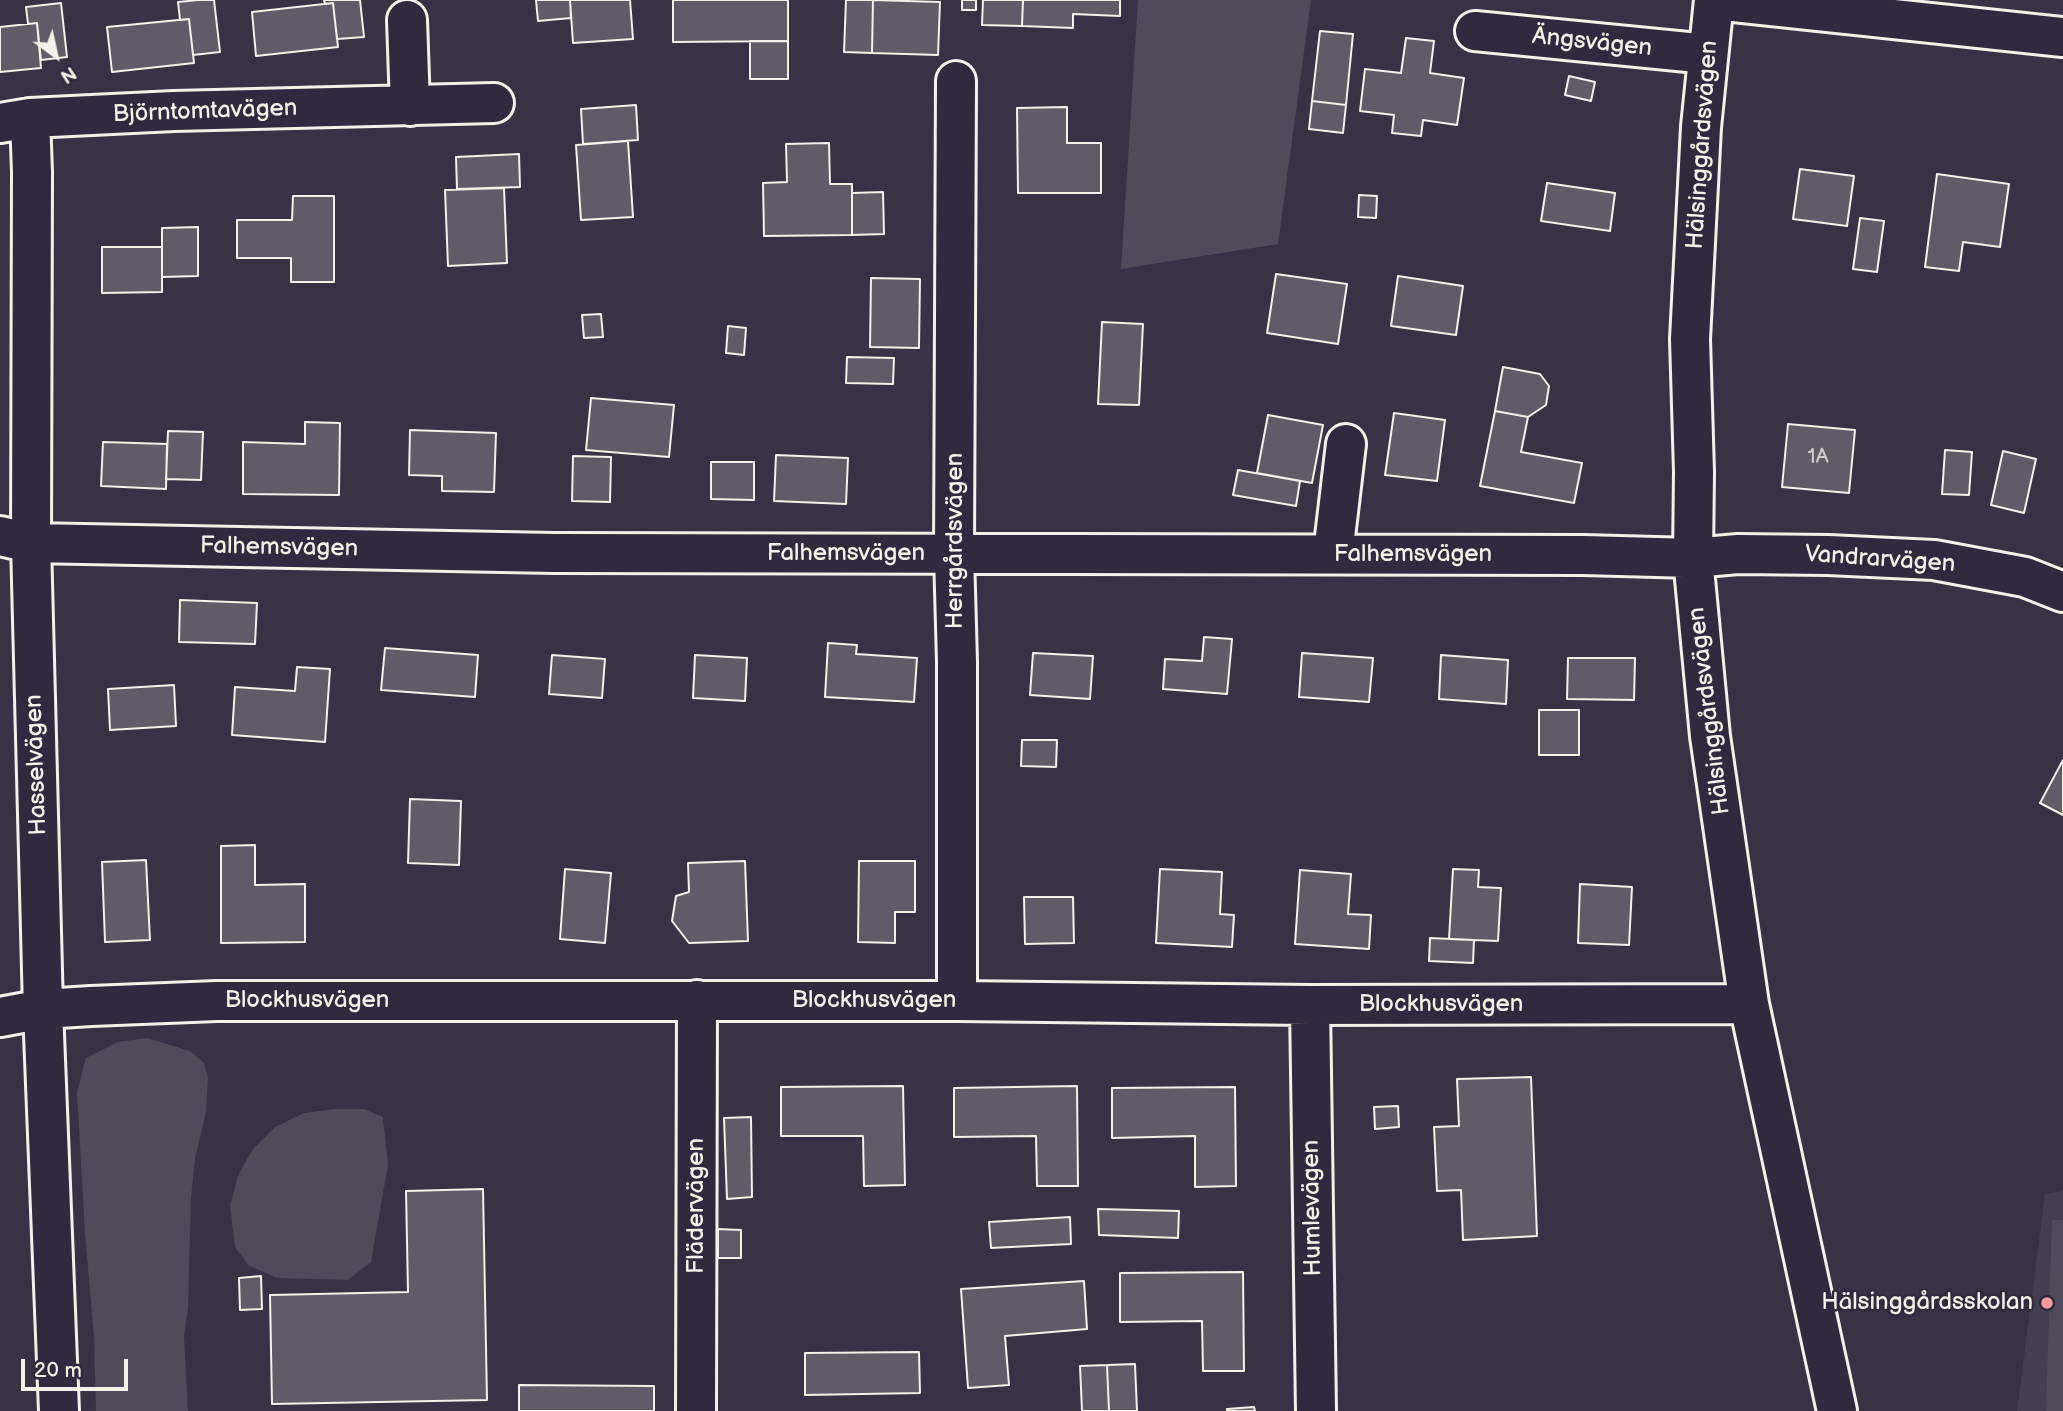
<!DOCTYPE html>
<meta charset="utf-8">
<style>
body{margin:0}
#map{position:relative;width:2063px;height:1411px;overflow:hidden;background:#373244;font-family:"Balsamiq Sans",sans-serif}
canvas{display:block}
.north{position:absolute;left:21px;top:21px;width:70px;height:70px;-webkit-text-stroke:5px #2f2a3d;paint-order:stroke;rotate:147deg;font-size:19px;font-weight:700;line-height:28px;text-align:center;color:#f4f1e8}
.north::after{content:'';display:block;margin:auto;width:24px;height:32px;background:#f4f1e8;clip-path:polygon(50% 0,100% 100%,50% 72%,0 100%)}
.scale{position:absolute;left:21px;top:1359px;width:107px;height:32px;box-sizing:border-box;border:4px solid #f4f1e8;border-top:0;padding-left:9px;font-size:21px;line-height:24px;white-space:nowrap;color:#f4f1e8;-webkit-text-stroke:5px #2f2a3d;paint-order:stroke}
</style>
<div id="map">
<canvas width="2063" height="1411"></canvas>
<div class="north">N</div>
<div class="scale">20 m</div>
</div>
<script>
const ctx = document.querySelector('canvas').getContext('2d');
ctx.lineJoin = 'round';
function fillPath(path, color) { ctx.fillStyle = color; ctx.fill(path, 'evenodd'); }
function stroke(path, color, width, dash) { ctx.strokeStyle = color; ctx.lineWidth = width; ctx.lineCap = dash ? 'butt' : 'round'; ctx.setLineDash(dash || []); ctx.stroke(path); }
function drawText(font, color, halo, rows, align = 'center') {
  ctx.font = font + ' "Balsamiq Sans",sans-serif'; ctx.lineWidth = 5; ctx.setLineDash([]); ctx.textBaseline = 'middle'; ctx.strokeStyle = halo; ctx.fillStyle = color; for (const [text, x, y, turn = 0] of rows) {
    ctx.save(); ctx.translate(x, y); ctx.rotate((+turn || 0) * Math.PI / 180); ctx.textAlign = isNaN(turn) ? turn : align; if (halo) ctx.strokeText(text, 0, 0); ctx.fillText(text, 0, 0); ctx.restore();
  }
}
const built = new Path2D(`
 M 2063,1191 L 2063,1411 L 2017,1411 L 2045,1194 Z`);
const green = new Path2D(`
 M 1138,0 L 1311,0 L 1278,244 L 1121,269 Z
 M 147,1038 L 190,1051 L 204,1063 L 208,1078 L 206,1112 L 195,1159 L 191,1198 L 188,1308 L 184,1336 L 188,1411 L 96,1411 L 94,1336 L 85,1234 L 77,1092 L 86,1058 L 118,1042 Z
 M 334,1109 L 364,1109 L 383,1117 L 388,1165 L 371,1262 L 348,1280 L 277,1278 L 248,1265 L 235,1247 L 230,1205 L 239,1173 L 253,1149 L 275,1127 L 304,1113 Z
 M 2052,1220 L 2063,1220 L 2063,1411 L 2046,1411 Z`);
const building = new Path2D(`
 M 198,0 L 214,0 L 220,52 L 193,55 L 189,19 L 180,20 L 178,2 Z
 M 324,0 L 360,0 L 364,37 L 337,39 L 333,3 L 325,4 Z
 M 536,0 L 570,0 L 571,18 L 538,21 Z
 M 570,0 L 630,0 L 633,39 L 573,43 Z
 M 673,0 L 788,0 L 788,41 L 673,42 Z
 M 846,0 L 873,0 L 872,53 L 844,52 Z
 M 873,0 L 940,2 L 938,55 L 872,53 Z
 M 962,0 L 976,0 L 976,10 L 962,10 Z
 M 983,0 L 1023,0 L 1022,26 L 982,25 Z
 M 1023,0 L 1120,0 L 1120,16 L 1073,14 L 1073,28 L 1022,26 Z
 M 61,3 L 67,57 L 41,60 L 37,23 L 28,24 L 26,7 Z
 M 333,3 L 338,47 L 256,56 L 252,12 Z
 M 189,19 L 194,63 L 112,72 L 107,27 Z
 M 37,23 L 41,68 L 0,72 L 0,27 Z
 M 1320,31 L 1353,34 L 1346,105 L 1312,101 Z
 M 1406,38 L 1434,41 L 1430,73 L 1464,78 L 1457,125 L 1423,120 L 1421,136 L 1392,133 L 1394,115 L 1360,111 L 1365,69 L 1401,73 Z
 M 750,41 L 788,41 L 788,79 L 750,79 Z
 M 1569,76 L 1595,82 L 1591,101 L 1565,95 Z
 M 1312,101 L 1346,105 L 1343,133 L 1309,129 Z
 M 636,105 L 638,140 L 583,144 L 581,109 Z
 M 1067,107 L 1067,143 L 1101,143 L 1101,193 L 1018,193 L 1017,108 Z
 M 628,141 L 633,217 L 581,220 L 576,145 Z
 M 829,143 L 830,184 L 852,184 L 852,235 L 764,236 L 763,183 L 787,182 L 786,144 Z
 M 519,154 L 520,187 L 457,189 L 456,157 Z
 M 1800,169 L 1854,176 L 1847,226 L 1793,219 Z
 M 1937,174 L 2009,184 L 2000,247 L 1963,242 L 1959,271 L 1925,267 Z
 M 1547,183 L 1615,193 L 1610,231 L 1541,221 Z
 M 504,188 L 507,263 L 448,266 L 445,190 Z
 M 883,192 L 884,234 L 852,235 L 852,193 Z
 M 1359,195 L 1377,196 L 1376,218 L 1358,217 Z
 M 293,196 L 334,196 L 334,282 L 291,282 L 291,258 L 237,258 L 237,220 L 292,220 Z
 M 1860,218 L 1884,221 L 1877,272 L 1853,269 Z
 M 198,227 L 198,276 L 162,277 L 162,228 Z
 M 102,247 L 162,247 L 162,292 L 102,293 Z
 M 1276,274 L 1347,284 L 1338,344 L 1267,333 Z
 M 1398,276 L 1463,286 L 1456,335 L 1391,326 Z
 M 871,278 L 920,279 L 919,348 L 870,347 Z
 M 601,314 L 603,337 L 584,338 L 582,315 Z
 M 1102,322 L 1143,324 L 1139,405 L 1098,404 Z
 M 728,326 L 746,328 L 744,355 L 726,353 Z
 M 847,357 L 894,358 L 893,384 L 846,383 Z
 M 1503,367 L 1540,374 L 1549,386 L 1546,405 L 1528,417 L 1495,411 Z
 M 591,398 L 674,405 L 669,457 L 586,450 Z
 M 1495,411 L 1528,417 L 1521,452 L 1582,463 L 1574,503 L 1480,486 Z
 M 1394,413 L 1445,420 L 1437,481 L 1385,475 Z
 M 1268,415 L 1323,425 L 1312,483 L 1257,473 Z
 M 305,422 L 340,423 L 339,495 L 243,494 L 243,442 L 305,444 Z
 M 1788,424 L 1855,430 L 1849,493 L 1782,487 Z
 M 410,430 L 496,433 L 494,492 L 442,491 L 442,476 L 409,475 Z
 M 168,431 L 203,432 L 201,480 L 166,479 Z
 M 103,442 L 167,444 L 166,489 L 101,486 Z
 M 1945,450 L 1972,452 L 1969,495 L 1942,494 Z
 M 2003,451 L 2036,459 L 2024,513 L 1991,505 Z
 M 776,455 L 848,458 L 846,504 L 774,501 Z
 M 573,456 L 611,457 L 610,502 L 572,501 Z
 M 711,462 L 754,462 L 754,500 L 711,499 Z
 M 1238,470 L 1300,481 L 1296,506 L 1233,495 Z
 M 180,600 L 257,603 L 255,644 L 179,642 Z
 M 1204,637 L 1232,639 L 1227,694 L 1163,689 L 1165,659 L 1202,661 Z
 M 828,643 L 857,645 L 856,654 L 917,658 L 914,702 L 825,697 Z
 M 385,648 L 478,655 L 475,697 L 381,690 Z
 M 1033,653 L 1093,656 L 1090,699 L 1030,695 Z
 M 1302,653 L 1373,658 L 1369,702 L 1299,697 Z
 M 552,655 L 605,659 L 602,698 L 549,694 Z
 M 695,655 L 747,658 L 745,701 L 693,698 Z
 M 1441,655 L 1508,660 L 1506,704 L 1439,699 Z
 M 1568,658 L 1635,658 L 1634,700 L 1567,699 Z
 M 297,667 L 330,669 L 325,742 L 232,735 L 235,687 L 295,691 Z
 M 174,685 L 176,726 L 110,730 L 108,689 Z
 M 1539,710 L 1579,710 L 1579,755 L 1539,755 Z
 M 1022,740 L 1057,740 L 1056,767 L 1021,766 Z
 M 2063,760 L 2063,815 L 2040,803 Z
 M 410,799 L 461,801 L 459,865 L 408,863 Z
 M 255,845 L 255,885 L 305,884 L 305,942 L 221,943 L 221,846 Z
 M 146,860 L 150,940 L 105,942 L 102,862 Z
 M 745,861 L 748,941 L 689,943 L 672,921 L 676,896 L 689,892 L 688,863 Z
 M 859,861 L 915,861 L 915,912 L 895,912 L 895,943 L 858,942 Z
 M 565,869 L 611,873 L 605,943 L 560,939 Z
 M 1160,869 L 1222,872 L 1220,914 L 1234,915 L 1232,947 L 1156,943 Z
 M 1453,869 L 1479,870 L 1478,887 L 1501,888 L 1498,941 L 1449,939 Z
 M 1300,870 L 1351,874 L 1348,914 L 1371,915 L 1369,949 L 1295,944 Z
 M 1580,884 L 1632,887 L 1629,945 L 1578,943 Z
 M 1024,897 L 1073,897 L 1074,943 L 1025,944 Z
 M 1430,938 L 1474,940 L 1473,963 L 1429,961 Z
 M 1531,1077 L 1537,1236 L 1463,1240 L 1461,1190 L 1437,1191 L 1434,1127 L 1459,1126 L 1457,1079 Z
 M 903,1086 L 905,1185 L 864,1186 L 863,1136 L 781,1136 L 781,1087 Z
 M 1077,1086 L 1078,1186 L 1037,1186 L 1036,1136 L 954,1137 L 954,1088 Z
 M 1235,1087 L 1236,1186 L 1195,1187 L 1195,1136 L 1112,1138 L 1112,1088 Z
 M 1398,1106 L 1399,1127 L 1375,1129 L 1374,1107 Z
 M 751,1117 L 752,1197 L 727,1199 L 724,1118 Z
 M 483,1189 L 487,1400 L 272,1404 L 270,1295 L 408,1292 L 406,1191 Z
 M 1098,1209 L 1179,1211 L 1178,1238 L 1099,1235 Z
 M 1070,1217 L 1071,1244 L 991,1248 L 989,1222 Z
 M 718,1229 L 741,1230 L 741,1258 L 718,1258 Z
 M 1243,1272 L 1244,1371 L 1203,1371 L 1202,1321 L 1120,1322 L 1120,1273 Z
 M 261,1276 L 262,1309 L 240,1310 L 239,1278 Z
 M 1084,1281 L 1087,1329 L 1005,1336 L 1009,1385 L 968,1388 L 961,1289 Z
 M 919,1352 L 920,1393 L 805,1395 L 805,1353 Z
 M 1135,1364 L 1137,1411 L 1109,1411 L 1107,1365 Z
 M 1107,1365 L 1109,1411 L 1082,1411 L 1080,1366 Z
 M 519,1385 L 654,1386 L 654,1411 L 519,1411 Z
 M 1254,1407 L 1255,1411 L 1227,1411 L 1227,1409 Z`);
const minor = new Path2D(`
 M 1714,0 L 1701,127 L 1690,339 L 1694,472 L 1693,558 L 1710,736 L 1749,1004 L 1837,1411
 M 1715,0 L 2063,37
 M 407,20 L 410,106
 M 1475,31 L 1708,54
 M 956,81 L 954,554 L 957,662 L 957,1001
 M 30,118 L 32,172 L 31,543 L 43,1009 L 59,1411
 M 0,123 L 30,118 L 174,111 L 494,103
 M 0,536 L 31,543 L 554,553 L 1583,555 L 1693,558 L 1738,554 L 1828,555 L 1934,560 L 2025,577 L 2063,592
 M 1333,554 L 1346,444
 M 1310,1005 L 1316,1411
 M 0,1017 L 43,1009 L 91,1006 L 217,1001 L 957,1001 L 1310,1005 L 1749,1004
 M 696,1411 L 697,1000`);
const markers = [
 [2047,1303,7,"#ff9aa2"]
];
const numberNames = [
 ["1A",1818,458]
];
const streetNames = [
 ["Ängsvägen",1592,43,6],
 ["Björntomtavägen",205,112,-2],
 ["Hälsinggårdsvägen",1703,145,-86],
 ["Herrgårdsvägen",956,541,-90],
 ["Falhemsvägen",279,548,1],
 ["Falhemsvägen",846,554],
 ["Falhemsvägen",1413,555],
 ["Vandrarvägen",1880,560,4],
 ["Hälsinggårdsvägen",1710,711,-97],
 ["Hasselvägen",37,765,-92],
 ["Blockhusvägen",307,1001],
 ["Blockhusvägen",874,1001],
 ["Blockhusvägen",1441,1005],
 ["Flädervägen",697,1206,-90],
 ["Humlevägen",1313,1208,-91]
];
const poiNames = [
 ["Hälsinggårdsskolan",2033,1303]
];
fillPath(built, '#433f4e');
fillPath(green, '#504b59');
fillPath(building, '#5f5c67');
stroke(building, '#f4f1e8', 2);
stroke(minor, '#f4f1e8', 44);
stroke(minor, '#2f2a3d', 38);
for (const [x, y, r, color] of markers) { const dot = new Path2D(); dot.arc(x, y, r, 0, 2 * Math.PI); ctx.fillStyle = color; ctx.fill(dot); stroke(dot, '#2f2a3d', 2.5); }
drawText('21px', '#cfccc8', null, numberNames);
drawText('24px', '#f4f1e8', '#2f2a3d', streetNames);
drawText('24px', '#f4f1e8', '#2f2a3d', poiNames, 'right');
</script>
